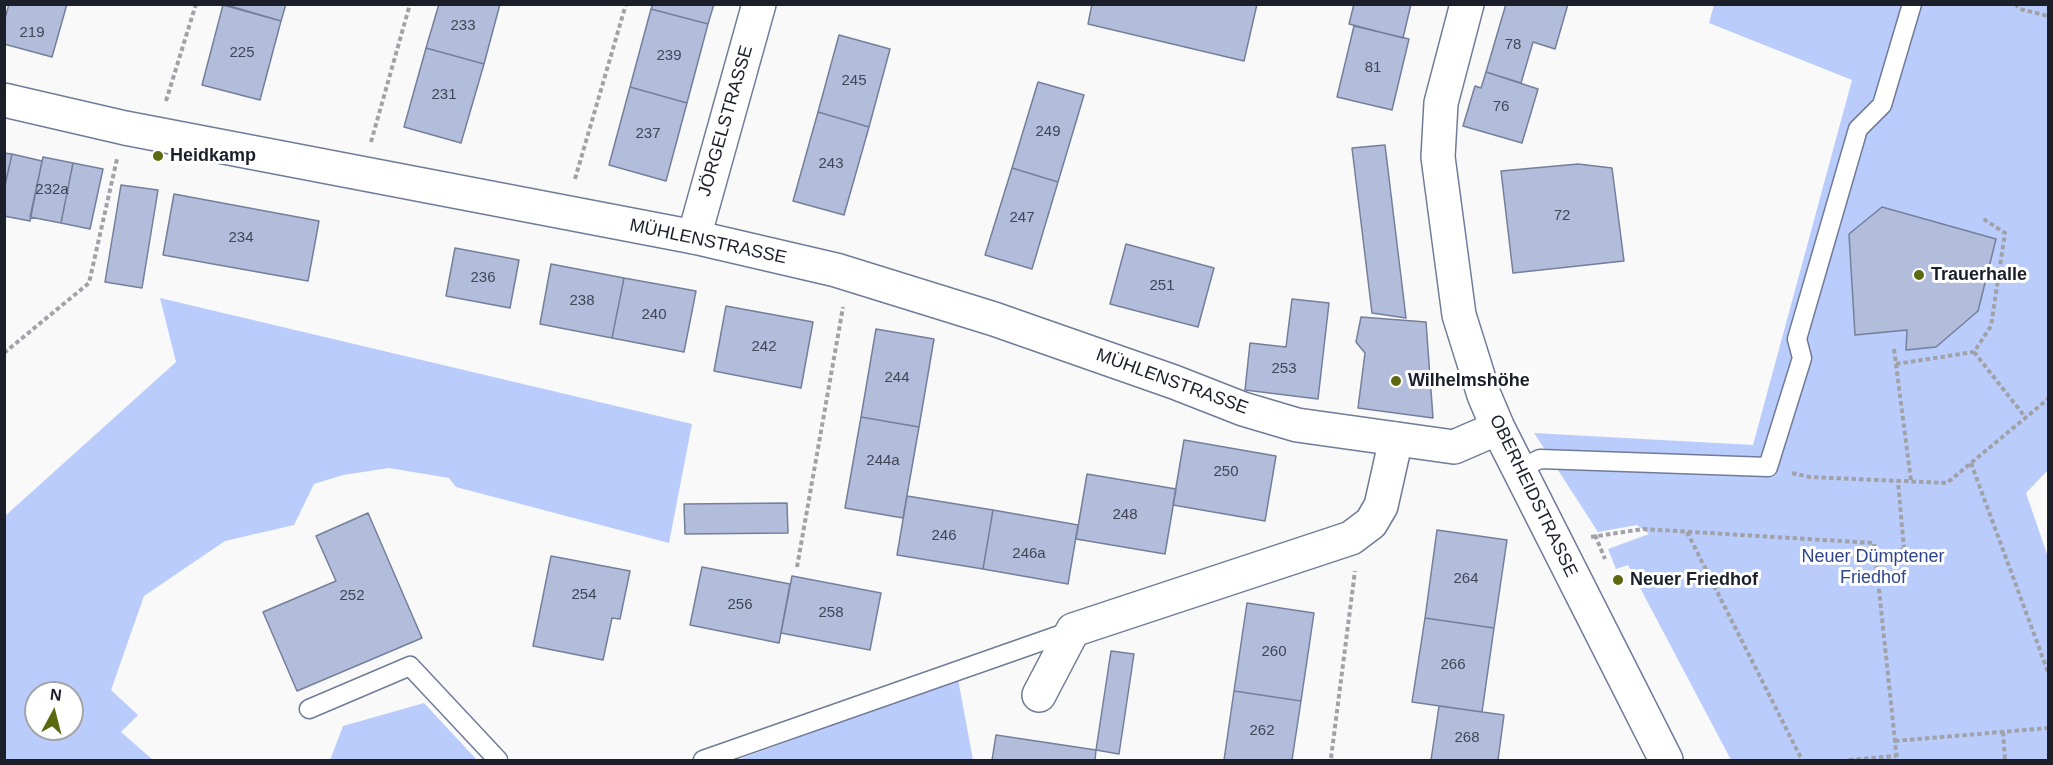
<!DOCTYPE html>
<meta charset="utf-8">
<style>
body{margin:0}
#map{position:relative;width:2053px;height:765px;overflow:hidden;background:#f9f9f9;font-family:Arial,sans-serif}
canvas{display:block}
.frame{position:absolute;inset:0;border:6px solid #1b1f2a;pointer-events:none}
.north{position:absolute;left:24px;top:681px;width:60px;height:60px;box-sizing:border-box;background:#fff;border:2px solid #a4a5aa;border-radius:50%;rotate:7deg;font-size:16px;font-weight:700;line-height:24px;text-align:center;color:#1b1f2a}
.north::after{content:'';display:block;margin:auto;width:21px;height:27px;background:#5c6910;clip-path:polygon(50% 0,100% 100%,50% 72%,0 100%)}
</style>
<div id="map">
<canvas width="2053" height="765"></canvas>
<div class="frame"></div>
<div class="north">N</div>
</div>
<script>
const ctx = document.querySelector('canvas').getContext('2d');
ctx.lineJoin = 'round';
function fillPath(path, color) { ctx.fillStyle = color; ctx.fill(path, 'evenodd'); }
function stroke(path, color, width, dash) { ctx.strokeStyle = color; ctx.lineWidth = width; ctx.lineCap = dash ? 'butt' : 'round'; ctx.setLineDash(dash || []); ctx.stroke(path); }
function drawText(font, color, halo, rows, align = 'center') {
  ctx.font = font + ' Arial,sans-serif'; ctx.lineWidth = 6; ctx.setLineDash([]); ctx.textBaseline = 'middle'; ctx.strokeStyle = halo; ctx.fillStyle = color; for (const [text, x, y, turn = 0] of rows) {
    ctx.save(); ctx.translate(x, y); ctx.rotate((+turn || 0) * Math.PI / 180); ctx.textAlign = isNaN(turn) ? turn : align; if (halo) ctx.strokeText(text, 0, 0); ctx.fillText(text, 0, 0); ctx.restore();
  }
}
const green = new Path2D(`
 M 1714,5 L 2048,5 L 2048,470 L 2026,493 L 2048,557 L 2048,760 L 1731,760 L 1628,565 L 1616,569 L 1608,549 L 1649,534 L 1637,525 L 1598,532 L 1534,433 L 1753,445 L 1852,80 L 1709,23 Z
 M 160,298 L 692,424 L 669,543 L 456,487 L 449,478 L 389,468 L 343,475 L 314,484 L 294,525 L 225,541 L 144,596 L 111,690 L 138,715 L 121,732 L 153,760 L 5,760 L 5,516 L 176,362 ZM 36,693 L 72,693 L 72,729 L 36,729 Z
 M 958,679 L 973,760 L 737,760 Z
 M 424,703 L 477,760 L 330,760 L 343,726 Z`);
const building = new Path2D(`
 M 9,4 L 67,4 L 52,57 L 4,44 L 4,22 Z
 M 223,4 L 286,4 L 281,21 Z
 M 439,4 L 500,4 L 484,64 L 426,48 Z
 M 653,4 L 714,4 L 708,24 L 651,9 Z
 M 1092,4 L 1257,4 L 1244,61 L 1088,24 Z
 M 1354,4 L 1411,4 L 1403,38 L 1349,24 Z
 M 1506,4 L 1568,4 L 1555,49 L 1533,42 L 1521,83 L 1486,72 Z
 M 223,5 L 281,21 L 260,100 L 202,85 Z
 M 651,9 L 708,24 L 687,103 L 630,87 Z
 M 1354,26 L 1409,39 L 1392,110 L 1337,97 Z
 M 839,35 L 890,49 L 869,127 L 818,112 Z
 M 426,48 L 484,64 L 461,143 L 404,127 Z
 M 1486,72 L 1538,89 L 1522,143 L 1463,126 L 1475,86 L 1481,88 Z
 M 1038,82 L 1084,95 L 1058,182 L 1012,168 Z
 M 630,87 L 687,103 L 666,181 L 609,165 Z
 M 818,112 L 869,127 L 844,215 L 793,201 Z
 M 1385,145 L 1406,318 L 1372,313 L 1352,148 Z
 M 4,153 L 12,154 L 4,190 Z
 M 12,154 L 42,161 L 30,221 L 4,216 L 4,190 Z
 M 43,157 L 73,163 L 61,223 L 30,217 Z
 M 73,163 L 103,169 L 90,229 L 61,223 Z
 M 1578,164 L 1612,168 L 1624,261 L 1513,273 L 1501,171 Z
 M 1012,168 L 1058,182 L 1032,269 L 985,255 Z
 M 121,185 L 158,190 L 142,288 L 105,282 Z
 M 174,194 L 319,221 L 308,281 L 163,255 Z
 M 1882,207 L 1996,239 L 1978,311 L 1936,347 L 1906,350 L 1907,330 L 1855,335 L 1849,234 Z
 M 1126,244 L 1214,268 L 1198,327 L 1110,304 Z
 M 455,248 L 519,260 L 510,308 L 446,296 Z
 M 551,264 L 624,278 L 612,338 L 540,324 Z
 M 624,278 L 696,291 L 684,352 L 612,338 Z
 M 1292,299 L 1329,303 L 1318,399 L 1245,390 L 1250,343 L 1286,347 Z
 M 726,306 L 813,322 L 801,388 L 714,371 Z
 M 1361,317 L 1426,322 L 1433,418 L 1358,408 L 1365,353 L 1356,342 Z
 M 876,329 L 934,339 L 919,427 L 861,417 Z
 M 861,417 L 919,427 L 903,518 L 845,508 Z
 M 1184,440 L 1276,456 L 1265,521 L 1173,505 Z
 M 1087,474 L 1176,489 L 1165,554 L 1076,539 Z
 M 907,496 L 993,510 L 983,569 L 897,555 Z
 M 787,503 L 788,533 L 685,534 L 684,504 Z
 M 993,510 L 1078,525 L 1068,584 L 983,569 Z
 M 368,513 L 422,638 L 297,691 L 263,612 L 336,581 L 316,536 Z
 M 1437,530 L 1507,540 L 1494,628 L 1425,618 Z
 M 551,556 L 630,571 L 620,619 L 612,618 L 603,660 L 533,646 Z
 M 702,567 L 790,584 L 779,643 L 690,625 Z
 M 792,576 L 881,593 L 870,650 L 781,633 Z
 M 1247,603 L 1314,613 L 1301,701 L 1234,691 Z
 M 1425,618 L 1494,628 L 1482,712 L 1412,702 Z
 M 1111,651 L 1134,654 L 1119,754 L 1096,750 Z
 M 1234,691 L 1301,701 L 1292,760 L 1224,760 Z
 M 1439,706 L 1504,715 L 1498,760 L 1431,760 Z
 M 996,735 L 1096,750 L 1095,760 L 992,760 Z`);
const path = new Path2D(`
 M 2015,4 L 2020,9 L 2048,16
 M 166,101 L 196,4
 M 371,142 L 410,4
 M 575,179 L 626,4
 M 1894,349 L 1911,481
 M 1974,352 L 2026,418
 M 4,353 L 89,283 L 117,159
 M 1896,364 L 1974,352 L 1991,326 L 2005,233 L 1982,218
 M 1971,463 L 2048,672
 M 1792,473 L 1810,477 L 1947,483 L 2048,399
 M 1687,532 L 1802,760
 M 1595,535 L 1605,559
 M 1591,537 L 1643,529 L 1874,543 L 1897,760
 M 1875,554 L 1904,550 L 1898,481
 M 797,567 L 843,307
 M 2003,732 L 2005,760
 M 1895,741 L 2048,728
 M 1331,758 L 1355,571
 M 1849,760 L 1896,756`);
const lane = new Path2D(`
 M 1519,469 L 1540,459 L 1768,467 L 1802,358 L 1797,339 L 1858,129 L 1882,105 L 1912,4
 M 309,709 L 410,666 L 498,760
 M 703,760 L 1071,631`);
const street = new Path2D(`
 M 694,237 L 759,4
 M 1039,695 L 1073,630 L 1351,538 L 1371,523 L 1381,506 L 1396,439`);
const secondary = new Path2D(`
 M 1467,4 L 1441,103 L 1438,157 L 1459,315 L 1484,395 L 1498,428 L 1666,760
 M 4,100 L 125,128 L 694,237 L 836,270 L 994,319 L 1174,382 L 1243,409 L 1297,425 L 1454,447 L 1498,428`);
const markers = [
 [158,156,6,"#5c6910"],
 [1919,275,6,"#5c6910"],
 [1396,381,6,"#5c6910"],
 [1618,580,6,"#5c6910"]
];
const numberNames = [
 ["233",463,26],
 ["219",32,33],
 ["78",1513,45],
 ["225",242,53],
 ["239",669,56],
 ["81",1373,68],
 ["245",854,81],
 ["231",444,95],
 ["76",1501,107],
 ["249",1048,132],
 ["237",648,134],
 ["243",831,164],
 ["232a",52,190],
 ["72",1562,216],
 ["247",1022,218],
 ["234",241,238],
 ["236",483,278],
 ["251",1162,286],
 ["238",582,301],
 ["240",654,315],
 ["242",764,347],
 ["253",1284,369],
 ["244",897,378],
 ["244a",883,461],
 ["250",1226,472],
 ["248",1125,515],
 ["246",944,536],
 ["246a",1029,554],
 ["264",1466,579],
 ["254",584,595],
 ["252",352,596],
 ["256",740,605],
 ["258",831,613],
 ["260",1274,652],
 ["266",1453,665],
 ["262",1262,731],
 ["268",1467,738]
];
const streetNames = [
 ["JÖRGELSTRASSE",726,121,-74],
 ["MÜHLENSTRASSE",708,242,12],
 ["MÜHLENSTRASSE",1172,382,20],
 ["OBERHEIDSTRASSE",1533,496,64]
];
const poiNames = [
 ["Heidkamp",170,156],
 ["Trauerhalle",1931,275],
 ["Wilhelmshöhe",1408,381],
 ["Neuer Friedhof",1630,580]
];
const parkNames = [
 ["Neuer Dümptener",1873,557],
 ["Friedhof",1873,578]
];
fillPath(green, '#b9ccfc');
fillPath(building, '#b1bddb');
stroke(building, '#747f9b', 1.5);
stroke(lane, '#707b97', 21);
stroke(street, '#707b97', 36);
stroke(secondary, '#707b97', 36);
stroke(path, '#a1a2a7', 4, [4.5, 3]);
stroke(lane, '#fff', 18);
stroke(street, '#fff', 33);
stroke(secondary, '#fff', 33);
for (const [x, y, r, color] of markers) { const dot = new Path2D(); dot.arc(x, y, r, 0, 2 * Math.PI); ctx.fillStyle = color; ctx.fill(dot); stroke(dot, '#fff', 2); }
drawText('15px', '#404656', null, numberNames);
drawText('18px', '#1b1f2a', '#fff', streetNames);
drawText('bold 18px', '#1b1f2a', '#fff', poiNames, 'left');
drawText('18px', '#2e448d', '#fff', parkNames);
</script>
